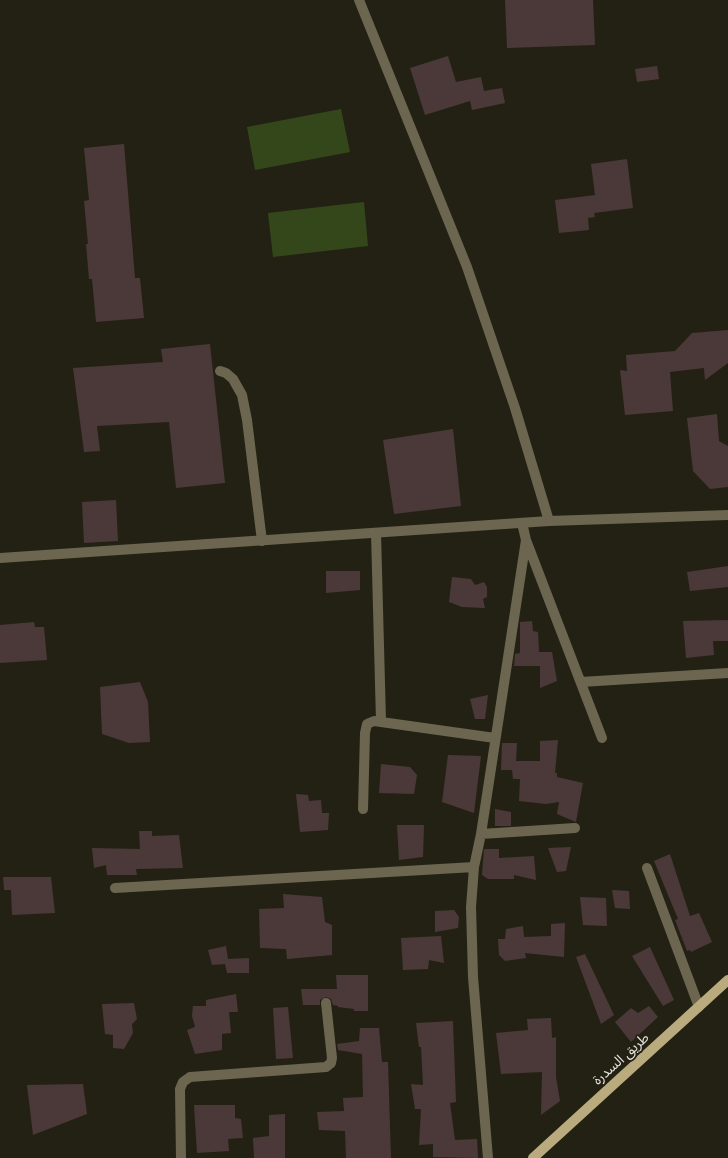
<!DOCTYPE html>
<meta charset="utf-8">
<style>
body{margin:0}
canvas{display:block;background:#232113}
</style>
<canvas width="728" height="1158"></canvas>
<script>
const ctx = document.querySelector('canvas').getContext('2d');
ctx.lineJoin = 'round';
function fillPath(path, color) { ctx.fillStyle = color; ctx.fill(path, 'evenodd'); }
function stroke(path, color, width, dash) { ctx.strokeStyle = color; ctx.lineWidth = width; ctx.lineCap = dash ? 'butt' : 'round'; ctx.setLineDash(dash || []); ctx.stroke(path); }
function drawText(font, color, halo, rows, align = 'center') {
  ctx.font = font + ' Cabin,"Noto Sans Arabic",sans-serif'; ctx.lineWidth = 3.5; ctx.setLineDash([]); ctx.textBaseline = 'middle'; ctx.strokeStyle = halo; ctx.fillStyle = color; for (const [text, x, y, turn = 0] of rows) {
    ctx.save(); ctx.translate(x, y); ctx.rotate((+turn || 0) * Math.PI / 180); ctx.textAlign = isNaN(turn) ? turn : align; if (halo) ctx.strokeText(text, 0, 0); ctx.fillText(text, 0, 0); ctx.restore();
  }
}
const green = new Path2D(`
 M 341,109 L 350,152 L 255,170 L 247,127 Z
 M 364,202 L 368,246 L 273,257 L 268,213 Z`);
const building = new Path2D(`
 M 505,0 L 593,0 L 595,45 L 507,48 Z
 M 448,56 L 456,82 L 481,77 L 484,91 L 502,88 L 505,103 L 472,110 L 470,101 L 425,115 L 410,68 Z
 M 657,66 L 659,79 L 637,82 L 635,69 Z
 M 124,144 L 135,278 L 140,278 L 144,318 L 96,322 L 92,279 L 89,279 L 86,244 L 88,244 L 84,201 L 89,200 L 84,148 Z
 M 627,159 L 633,208 L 594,213 L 595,217 L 588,218 L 589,230 L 559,233 L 555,200 L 595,195 L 591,164 Z
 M 728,330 L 728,363 L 705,380 L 704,368 L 670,372 L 673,411 L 625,415 L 620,370 L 627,371 L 626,355 L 675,351 L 692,333 Z
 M 210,344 L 225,483 L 176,488 L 169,422 L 97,426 L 100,451 L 84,452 L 73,368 L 163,362 L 161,349 Z
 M 717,414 L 719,441 L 728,446 L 728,487 L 710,489 L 693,471 L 687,418 Z
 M 453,429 L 461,506 L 394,514 L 383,440 Z
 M 116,500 L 118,541 L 84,543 L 82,502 Z
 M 728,566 L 728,587 L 690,591 L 687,572 Z
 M 326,571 L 360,571 L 360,590 L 326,593 Z
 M 452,577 L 471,579 L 475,585 L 484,582 L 487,587 L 487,597 L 483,599 L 485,608 L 462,607 L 449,602 Z
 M 728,620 L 728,641 L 713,641 L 714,655 L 686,658 L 683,621 Z
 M 532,621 L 533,631 L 538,632 L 539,652 L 552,652 L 557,681 L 540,688 L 540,666 L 514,666 L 515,654 L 520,653 L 520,622 Z
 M 34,622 L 35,627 L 44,627 L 47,660 L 0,663 L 0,625 Z
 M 140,682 L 148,702 L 150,742 L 129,743 L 102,734 L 100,687 Z
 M 488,695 L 485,719 L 475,719 L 470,699 Z
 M 558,740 L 555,773 L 557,773 L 557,777 L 583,783 L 576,822 L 557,814 L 559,802 L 546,804 L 519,801 L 520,779 L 513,779 L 512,770 L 501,770 L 502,743 L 517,743 L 516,761 L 540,761 L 540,741 Z
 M 448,755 L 481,756 L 474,813 L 442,802 Z
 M 381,764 L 410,767 L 417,775 L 414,794 L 379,793 Z
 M 296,794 L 308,795 L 309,801 L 321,800 L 322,813 L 329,813 L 328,830 L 300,832 Z
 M 495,809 L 511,812 L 511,826 L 495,826 Z
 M 397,825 L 424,825 L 423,857 L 399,860 Z
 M 139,831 L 152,831 L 152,836 L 179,835 L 183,868 L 136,869 L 137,875 L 107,875 L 106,865 L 94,868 L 92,848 L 140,849 Z
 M 571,847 L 566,871 L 557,872 L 548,848 Z
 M 484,849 L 499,849 L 499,858 L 534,856 L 536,880 L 514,875 L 514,879 L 488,879 L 482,875 Z
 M 670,854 L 690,916 L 699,913 L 712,942 L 691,952 L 690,950 L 687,951 L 675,920 L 678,919 L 654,861 Z
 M 3,877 L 51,877 L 55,913 L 12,915 L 11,890 L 4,890 Z
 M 612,890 L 629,891 L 630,909 L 615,908 Z
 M 283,894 L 322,897 L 325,922 L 332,925 L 332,955 L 287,959 L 286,949 L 260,948 L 259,909 L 284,908 Z
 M 580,897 L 606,898 L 607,926 L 583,925 Z
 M 454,910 L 459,917 L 458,928 L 435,932 L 435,911 Z
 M 565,923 L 564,957 L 525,953 L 526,958 L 505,961 L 499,955 L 498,939 L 505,939 L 506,929 L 523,926 L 524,937 L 551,936 L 551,924 Z
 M 441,936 L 444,963 L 429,960 L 428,969 L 403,970 L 401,938 Z
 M 226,946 L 228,959 L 249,958 L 249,973 L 227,973 L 225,964 L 212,965 L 208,950 Z
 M 650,947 L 674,1000 L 663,1006 L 632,956 Z
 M 585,954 L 614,1015 L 601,1024 L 576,957 Z
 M 336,975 L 368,975 L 368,1011 L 354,1011 L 354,1009 L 338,1007 L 338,1006 L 333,1005 L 331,999 L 326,997 L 320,1000 L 320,1005 L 303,1005 L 301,989 L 337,989 Z
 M 236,994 L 238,1012 L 229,1012 L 231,1033 L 222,1034 L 222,1050 L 195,1054 L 187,1030 L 195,1027 L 192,1016 L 193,1006 L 206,1006 L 206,1000 Z
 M 134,1003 L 137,1019 L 132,1024 L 133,1033 L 124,1049 L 113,1048 L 113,1035 L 105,1034 L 102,1004 Z
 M 649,1006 L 658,1017 L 631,1042 L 615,1022 L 631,1008 L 638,1013 Z
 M 288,1007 L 293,1058 L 276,1059 L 273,1008 Z
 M 551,1018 L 552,1038 L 556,1037 L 556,1077 L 560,1101 L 541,1115 L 542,1072 L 501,1074 L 496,1033 L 528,1030 L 527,1019 Z
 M 453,1021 L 456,1102 L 450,1103 L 455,1140 L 477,1139 L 478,1158 L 433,1157 L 433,1144 L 419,1145 L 421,1109 L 415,1109 L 411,1084 L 423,1085 L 421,1047 L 419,1047 L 416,1023 Z
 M 360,1028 L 379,1028 L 382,1062 L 388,1062 L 391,1158 L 346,1158 L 345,1131 L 319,1130 L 317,1112 L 344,1111 L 343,1098 L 363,1097 L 362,1054 L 338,1050 L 337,1044 L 359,1041 Z
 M 83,1084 L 87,1114 L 33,1135 L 27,1085 Z
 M 194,1105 L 235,1105 L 235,1118 L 241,1119 L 243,1138 L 228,1139 L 229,1151 L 197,1153 Z
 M 285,1114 L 285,1158 L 254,1158 L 253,1138 L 269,1136 L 269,1115 Z`);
const minor = new Path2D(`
 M 359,0 L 467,267 L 515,408 L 549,521
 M 220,371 L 226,373 L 233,379 L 242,395 L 247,420 L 262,541
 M 522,523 L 526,540 L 602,738
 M 376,533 L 381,721
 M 581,682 L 728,673
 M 363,809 L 365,733 L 367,724 L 374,721 L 495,738
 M 481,834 L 575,828
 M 647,868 L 699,1007
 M 115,888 L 474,867
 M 181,1158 L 180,1089 L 183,1082 L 190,1077 L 326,1067 L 331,1063 L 332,1058 L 326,1003
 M 488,1158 L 473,977 L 471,907 L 474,867 L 481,834 L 526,540`);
const tertiary = new Path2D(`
 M 0,558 L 549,521 L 728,515`);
const primary = new Path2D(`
 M 533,1158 L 728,980`);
const streetNames = [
 ["طريق السدرة",621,1059,-42]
];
fillPath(green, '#34471a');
fillPath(building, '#4a3938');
stroke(minor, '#6c6550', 10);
stroke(tertiary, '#6c6550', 10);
stroke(primary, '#b9ab7e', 10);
drawText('14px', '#e4e3da', '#232113', streetNames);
</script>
